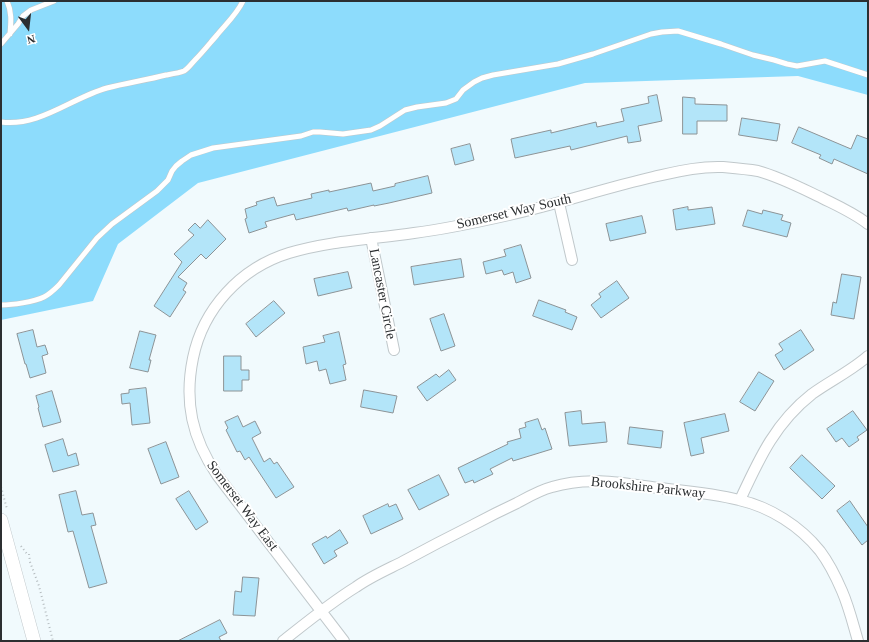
<!DOCTYPE html>
<style>
body{margin:0}
#map{position:relative;width:869px;height:642px;overflow:hidden;background:#f1fafd;font-family:"Times New Roman",serif}
canvas{display:block}
.frame{position:absolute;inset:0;border:2px solid #2c2f31;pointer-events:none}
.north{position:absolute;left:8px;top:8px;width:40px;height:40px;-webkit-text-stroke:3px #fff;paint-order:stroke;rotate:165deg;font-size:11px;font-weight:700;line-height:16px;text-align:center;color:#2c2f31}
.north::after{content:'';display:block;margin:auto;width:14px;height:18px;background:#2c2f31;clip-path:polygon(50% 0,100% 100%,50% 72%,0 100%)}
</style>
<div id="map">
<canvas width="869" height="642"></canvas>
<div class="frame"></div>
<div class="north">N</div>
</div>
<script>
const ctx = document.querySelector('canvas').getContext('2d');
ctx.lineJoin = 'round';
function fillPath(path, color) { ctx.fillStyle = color; ctx.fill(path, 'evenodd'); }
function stroke(path, color, width, dash) { ctx.strokeStyle = color; ctx.lineWidth = width; ctx.lineCap = dash ? 'butt' : 'round'; ctx.setLineDash(dash || []); ctx.stroke(path); }
function drawText(font, color, halo, rows, align = 'center') {
  ctx.font = font + ' "Times New Roman",serif'; ctx.lineWidth = 4; ctx.setLineDash([]); ctx.textBaseline = 'middle'; ctx.strokeStyle = halo; ctx.fillStyle = color; for (const [text, x, y, turn = 0] of rows) {
    ctx.save(); ctx.translate(x, y); ctx.rotate((+turn || 0) * Math.PI / 180); ctx.textAlign = isNaN(turn) ? turn : align; if (halo) ctx.strokeText(text, 0, 0); ctx.fillText(text, 0, 0); ctx.restore();
  }
}
const green = new Path2D(`
 M 1,1 L 868,1 L 868,95 L 798,76 L 585,83 L 198,183 L 118,244 L 93,301 L 1,320 Z`);
const building = new Path2D(`
 M 657,95 L 662,121 L 638,126 L 641,141 L 628,143 L 627,136 L 571,150 L 570,146 L 515,158 L 511,139 L 551,130 L 551,133 L 596,122 L 597,127 L 624,121 L 621,109 L 649,103 L 648,97 Z
 M 683,97 L 695,98 L 695,104 L 727,105 L 727,121 L 697,121 L 697,134 L 683,134 Z
 M 742,118 L 780,124 L 777,141 L 739,135 Z
 M 799,127 L 851,149 L 857,135 L 868,139 L 868,174 L 834,159 L 832,164 L 819,158 L 821,155 L 792,143 Z
 M 470,144 L 474,160 L 455,165 L 451,149 Z
 M 428,176 L 432,193 L 389,203 L 374,206 L 374,205 L 348,211 L 347,208 L 296,220 L 294,214 L 265,222 L 267,227 L 249,233 L 245,219 L 247,218 L 245,209 L 257,205 L 256,202 L 274,197 L 277,206 L 312,198 L 311,194 L 329,190 L 329,192 L 371,183 L 373,191 L 395,186 L 395,184 Z
 M 688,207 L 688,210 L 712,207 L 715,224 L 676,230 L 673,210 Z
 M 748,210 L 762,214 L 763,210 L 783,215 L 781,220 L 791,223 L 787,237 L 743,226 Z
 M 642,216 L 646,233 L 610,241 L 606,224 Z
 M 208,220 L 226,239 L 206,259 L 201,254 L 178,277 L 187,283 L 183,290 L 186,292 L 170,317 L 154,306 L 182,262 L 174,254 L 194,235 L 188,230 L 195,223 L 200,228 Z
 M 521,245 L 531,278 L 516,283 L 513,272 L 504,275 L 502,270 L 486,274 L 483,262 L 506,256 L 504,250 Z
 M 461,259 L 464,277 L 414,285 L 411,267 Z
 M 348,272 L 352,288 L 318,296 L 314,279 Z
 M 842,274 L 861,277 L 854,319 L 831,315 L 833,302 L 836,303 Z
 M 617,281 L 629,298 L 601,318 L 591,305 L 601,297 L 599,294 Z
 M 539,300 L 566,310 L 565,312 L 577,317 L 572,330 L 533,316 Z
 M 274,301 L 285,313 L 256,337 L 246,324 Z
 M 444,314 L 455,346 L 441,351 L 430,319 Z
 M 33,330 L 37,347 L 45,345 L 48,354 L 42,356 L 46,373 L 30,378 L 26,364 L 25,364 L 17,334 Z
 M 801,330 L 814,350 L 784,370 L 775,355 L 783,350 L 779,344 Z
 M 140,331 L 156,335 L 149,360 L 151,360 L 148,372 L 130,368 Z
 M 339,332 L 346,364 L 343,365 L 346,380 L 330,384 L 326,369 L 319,371 L 317,361 L 306,364 L 303,347 L 325,342 L 323,336 Z
 M 224,356 L 241,356 L 241,370 L 249,370 L 249,380 L 242,380 L 242,391 L 224,391 Z
 M 449,370 L 456,380 L 427,401 L 417,387 L 436,374 L 439,377 Z
 M 759,372 L 774,381 L 755,411 L 740,402 Z
 M 146,388 L 150,423 L 132,425 L 130,403 L 122,404 L 121,394 L 129,393 L 129,390 Z
 M 364,390 L 397,396 L 393,413 L 361,407 Z
 M 52,391 L 61,422 L 43,427 L 38,408 L 39,407 L 36,396 Z
 M 581,411 L 582,424 L 605,422 L 607,442 L 569,446 L 565,413 Z
 M 853,411 L 867,430 L 857,437 L 859,440 L 849,447 L 842,438 L 836,442 L 827,429 Z
 M 725,414 L 729,431 L 701,438 L 704,453 L 691,456 L 684,423 Z
 M 238,416 L 243,427 L 255,421 L 261,433 L 252,438 L 264,462 L 270,458 L 274,464 L 277,462 L 294,487 L 276,498 L 249,457 L 245,460 L 240,451 L 237,452 L 226,430 L 228,428 L 225,422 Z
 M 538,419 L 542,430 L 545,428 L 552,449 L 513,461 L 512,458 L 490,469 L 493,474 L 474,483 L 473,480 L 465,483 L 458,468 L 508,444 L 507,442 L 521,438 L 519,429 L 526,427 L 525,423 Z
 M 630,427 L 663,431 L 661,448 L 628,444 Z
 M 63,439 L 68,456 L 76,453 L 79,465 L 53,472 L 45,445 Z
 M 166,442 L 179,477 L 161,484 L 148,449 Z
 M 802,455 L 835,486 L 822,499 L 790,468 Z
 M 439,475 L 449,495 L 419,510 L 408,490 Z
 M 76,491 L 82,515 L 93,513 L 96,525 L 91,526 L 107,583 L 89,588 L 73,531 L 68,532 L 59,495 Z
 M 189,491 L 208,522 L 196,530 L 176,499 Z
 M 850,501 L 868,527 L 868,540 L 862,545 L 837,511 Z
 M 388,504 L 389,507 L 396,504 L 403,519 L 371,534 L 363,516 Z
 M 340,530 L 348,543 L 334,551 L 337,556 L 324,564 L 312,544 L 326,536 L 327,538 Z
 M 243,577 L 259,578 L 255,616 L 233,615 L 235,591 L 241,592 Z
 M 220,620 L 227,633 L 219,637 L 221,641 L 178,641 Z`);
const path = new Path2D(`
 M 1,487 L 7,509
 M 21,546 L 27,554 L 29,554 L 30,562 L 39,586 L 53,641`);
const service = new Path2D(`
 M 7,1 C 12,12 11,22 10,34
 M 1,44 L 18,24 L 23,16 L 31,10 L 54,1
 M 1,122 C 40,127 71,98 107,88 C 126,83 147,80 166,75 C 172,74 179,73 184,71 C 188,69 192,63 195,60 C 203,52 210,43 217,35 C 226,24 237,14 243,1
 M 1,305 C 12,305 34,302 44,297 C 50,294 55,289 59,285 L 97,238 L 112,224 L 157,191 L 168,180 L 172,171 L 176,166 L 182,161 L 191,155 L 213,148 L 301,136 L 313,132 L 320,132 L 343,134 L 371,130 L 380,126 L 405,110 L 417,107 L 446,103 L 456,99 L 463,90 L 474,82 L 482,78 L 493,75 L 558,64 L 593,54 L 651,34 L 662,32 L 678,31 L 721,44 L 753,55 L 774,60 L 787,64 L 797,66 L 825,61 L 868,75`);
const minor = new Path2D(`
 M 559,203 L 572,260
 M 371,238 L 394,350
 M 740,500 C 759,459 775,423 812,394 C 830,381 851,371 868,356
 M 283,641 C 307,622 330,603 356,587 C 370,577 386,570 402,562 C 426,549 449,537 473,525 C 488,517 502,510 517,503 C 528,497 540,490 552,487 C 587,476 623,483 659,488 C 686,491 713,493 739,500 C 770,507 800,526 820,551 C 829,563 836,577 842,591 C 849,607 853,624 858,641
 M 344,641 L 217,475 C 192,438 184,402 193,358 C 203,309 240,268 289,253 C 329,241 372,239 414,233 C 446,229 478,222 509,215 C 558,204 605,188 653,177 C 676,172 699,166 723,167 C 734,168 746,169 758,171 C 780,177 801,188 822,198 C 838,206 854,213 868,224`);
const tertiary = new Path2D(`
 M 1,520 L 34,641`);
const streetNames = [
 ["Somerset Way South",514,212,-13],
 ["Lancaster Circle",382,294,79],
 ["Brookshire Parkway",648,488,6],
 ["Somerset Way East",242,506,53]
];
fillPath(green, '#8ddcfc');
fillPath(building, '#b3e5f9');
stroke(building, '#8c9396', 1);
stroke(service, '#c0c8cb', 6);
stroke(minor, '#c0c8cb', 12);
stroke(tertiary, '#c0c8cb', 14);
stroke(path, '#b6bdc0', 2, [1, 3]);
stroke(service, '#fff', 5);
stroke(minor, '#fff', 10);
stroke(tertiary, '#fff', 13);
drawText('14px', '#2c2f31', '#fff', streetNames);
</script>
